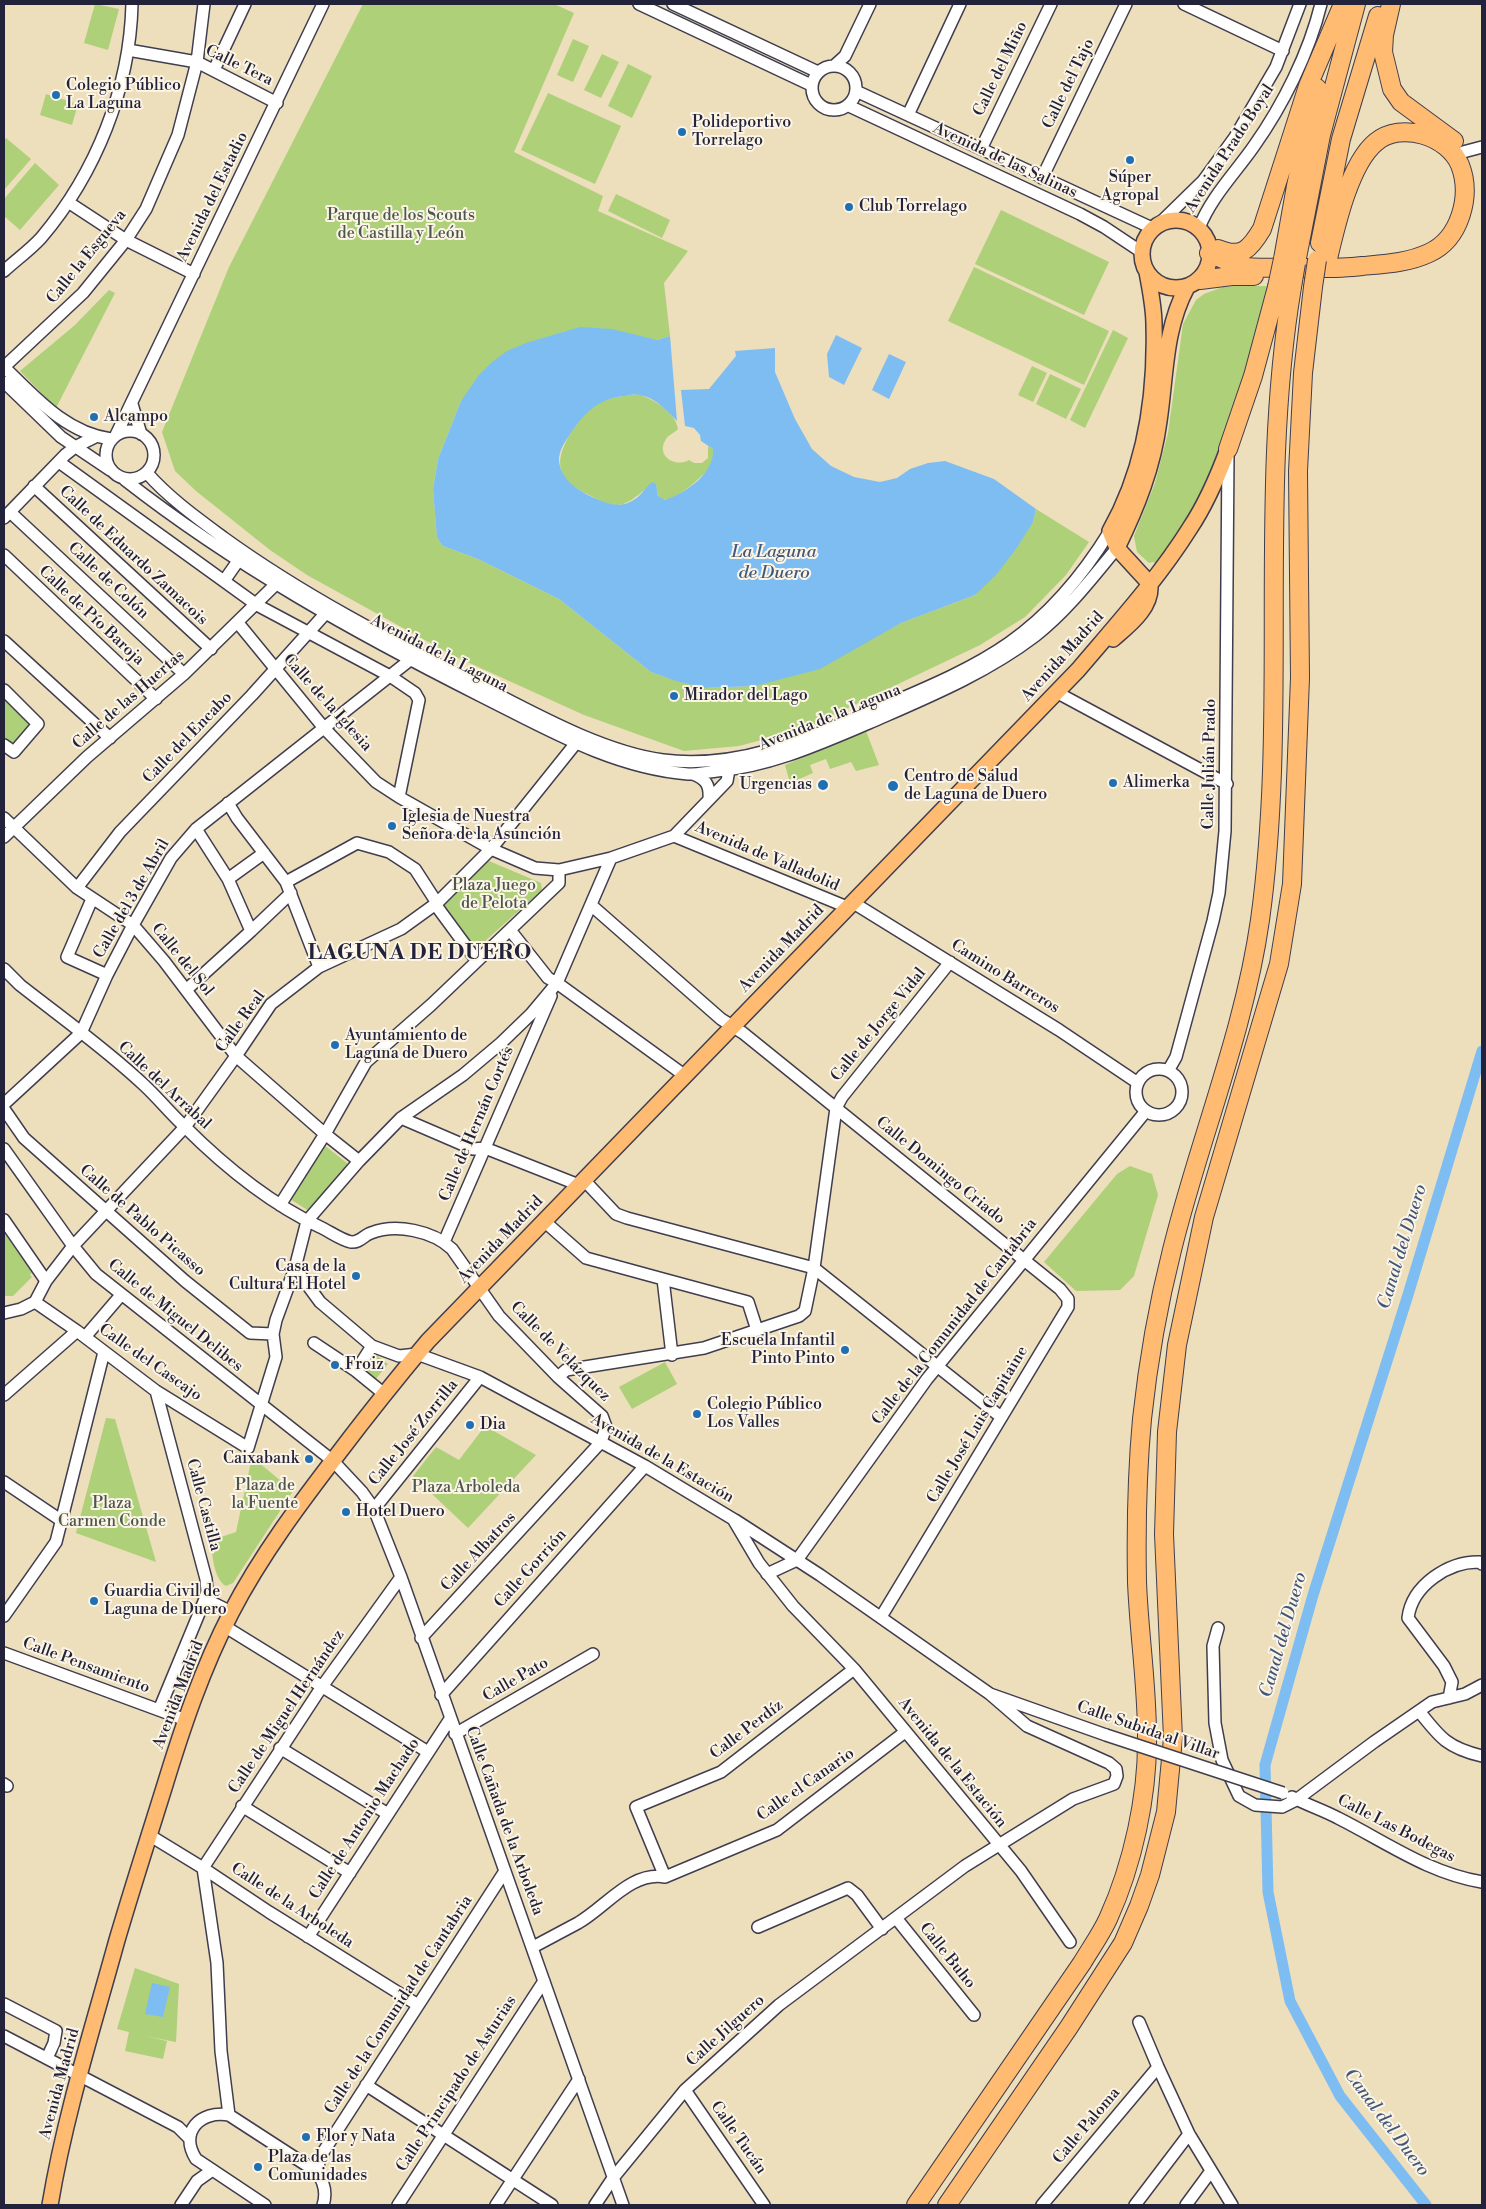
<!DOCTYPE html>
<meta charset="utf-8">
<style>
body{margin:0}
#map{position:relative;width:1486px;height:2209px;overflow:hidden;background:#eddebc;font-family:"Libre Bodoni",serif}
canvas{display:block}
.frame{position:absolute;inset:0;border:5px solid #22223b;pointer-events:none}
</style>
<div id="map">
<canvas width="1486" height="2209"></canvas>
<div class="frame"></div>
</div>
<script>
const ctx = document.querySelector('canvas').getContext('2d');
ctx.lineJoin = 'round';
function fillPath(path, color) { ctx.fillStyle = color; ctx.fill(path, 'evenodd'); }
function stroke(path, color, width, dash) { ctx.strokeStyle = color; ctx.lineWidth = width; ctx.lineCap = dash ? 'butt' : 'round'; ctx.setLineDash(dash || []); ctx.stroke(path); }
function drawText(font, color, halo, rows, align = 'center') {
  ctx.font = font + ' "Libre Bodoni",serif'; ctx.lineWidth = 4; ctx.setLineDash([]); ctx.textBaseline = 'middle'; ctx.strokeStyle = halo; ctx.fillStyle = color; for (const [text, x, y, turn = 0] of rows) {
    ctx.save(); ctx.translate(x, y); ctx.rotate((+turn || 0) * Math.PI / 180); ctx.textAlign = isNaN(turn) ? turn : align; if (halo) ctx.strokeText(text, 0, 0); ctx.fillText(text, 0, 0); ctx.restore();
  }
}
const green = new Path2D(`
 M 95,4 L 119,9 L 108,50 L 84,43 Z
 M 363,4 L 554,4 L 574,13 L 514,152 L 603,196 L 598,211 L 688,251 L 664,283 L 670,336 L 657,340 L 566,331 L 553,336 L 461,401 L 438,459 L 433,489 L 437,538 L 443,546 L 478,559 L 559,599 L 651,672 L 677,681 L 704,688 L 755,686 L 901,623 L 975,595 L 1033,522 L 1036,509 L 1089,542 L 1066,575 L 1025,617 L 980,645 L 806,728 L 739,746 L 684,751 L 584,715 L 452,655 L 307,575 L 270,550 L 196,491 L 175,471 L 162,432 L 229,267 Z
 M 573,39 L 589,46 L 573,82 L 557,75 Z
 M 602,54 L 619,62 L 601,98 L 584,90 Z
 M 628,64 L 652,76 L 632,118 L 608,106 Z
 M 548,93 L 621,126 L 595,184 L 521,150 Z
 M 46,94 L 78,104 L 72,125 L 40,115 Z
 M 6,138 L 31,159 L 4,190 L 4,141 Z
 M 35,163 L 59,185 L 20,230 L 4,216 L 4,199 Z
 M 616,194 L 670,220 L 662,238 L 608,211 Z
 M 1001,210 L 1109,262 L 1084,315 L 975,264 Z
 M 974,267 L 1109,331 L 1084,385 L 948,321 Z
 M 1235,286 L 1270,286 C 1252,348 1237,413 1212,473 C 1199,506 1177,535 1157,564 L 1153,562 L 1149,563 L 1137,552 L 1134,536 L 1155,483 L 1168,433 L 1183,324 L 1196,300 L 1204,294 L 1223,287 Z
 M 109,290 L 115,293 L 56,408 L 20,371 L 75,325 Z
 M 1113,330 L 1128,338 L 1085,428 L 1070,420 Z
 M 1032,366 L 1047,373 L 1033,402 L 1018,395 Z
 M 1050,374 L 1081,389 L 1066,419 L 1036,404 Z
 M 639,394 C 655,401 675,411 678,429 C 675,433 669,434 666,439 C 655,456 675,468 689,460 L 694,463 L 702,463 L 708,458 L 708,446 L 713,449 C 714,456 713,462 709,468 C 703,476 672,505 661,499 C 657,496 657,489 656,484 C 641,488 634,504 617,505 C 605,505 599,500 589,495 C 554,479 554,460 572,431 C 578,421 585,412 595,405 C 609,397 623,396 639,394 Z
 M 4,697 L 35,728 L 14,752 L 4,745 Z
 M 866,731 L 879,765 L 856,771 L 851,762 L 830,769 L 826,759 L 810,765 L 813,773 L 790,783 L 785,765 Z
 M 489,861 L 541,883 L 542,890 L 475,950 L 443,906 L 478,869 Z
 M 324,1145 L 348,1164 L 309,1211 L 290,1199 Z
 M 1130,1166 L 1152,1174 L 1158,1195 L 1134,1276 L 1120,1290 L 1076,1291 L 1044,1262 L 1117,1174 Z
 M 4,1229 L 34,1270 L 30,1275 L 32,1277 L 13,1296 L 4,1296 Z
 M 376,1355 L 388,1364 L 375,1380 L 363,1371 Z
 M 665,1362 L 677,1384 L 632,1409 L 619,1387 Z
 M 106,1418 L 115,1419 L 156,1562 L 76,1533 Z
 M 485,1426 L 536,1455 L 468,1528 L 413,1476 L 436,1447 L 459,1460 Z
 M 252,1457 L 293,1491 L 233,1583 L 226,1586 C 214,1580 211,1552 212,1540 L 236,1532 Z
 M 135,1968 L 179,1984 L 176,2042 L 145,2036 L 167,2041 L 163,2059 L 125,2051 L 129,2032 L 117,2029 Z`);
const water = new Path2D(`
 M 580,327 L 612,329 L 657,340 L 670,336 L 677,421 C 666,410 656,398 640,395 C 635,394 630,395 625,396 C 598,398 583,414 569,436 C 564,443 559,451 559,460 C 560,478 576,489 590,496 C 607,504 622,511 639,496 C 644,491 647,486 652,482 L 656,484 L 658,496 L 665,500 C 686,493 715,473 713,449 L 701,441 L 700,435 L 694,428 L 685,426 L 681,390 L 709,389 L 736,356 L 735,351 L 775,348 L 775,372 L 795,419 L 812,449 L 831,466 L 854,477 L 880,482 L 897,478 L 910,469 L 928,463 L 945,461 L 994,479 L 1036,509 L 1033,522 L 1016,549 L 996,575 L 975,595 L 901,623 L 820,669 L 755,686 L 704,688 L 676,681 L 651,672 L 559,599 L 478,559 L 443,546 L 437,538 L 433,489 L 438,459 L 461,401 L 479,375 L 491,363 L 507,351 L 526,343 Z
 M 836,335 L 862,348 L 844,385 L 829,377 L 827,354 Z
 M 889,354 L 906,362 L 889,399 L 872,390 Z
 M 152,1983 L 170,1987 L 163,2017 L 145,2014 Z`);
const canal = new Path2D(`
 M 1426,2205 L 1340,2096 L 1290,2001 L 1268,1892 L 1265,1765 L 1313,1595 L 1407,1298 L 1482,1051`);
const minor = new Path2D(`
 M 639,4 L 811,85
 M 673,4 L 818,72
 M 1184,4 L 1283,51
 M 128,50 L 197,62 L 277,103
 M812 88a22 22 0 1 1 44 0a22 22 0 1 1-44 0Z
 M 834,66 L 845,56 L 870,4
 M 214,70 L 245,4
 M 856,91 L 1152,228
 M 849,106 L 1080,214 L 1104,227 L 1143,253
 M 908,115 L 960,4
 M 981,149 L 1051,4
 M 1463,152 L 1482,147
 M 1042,178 L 1126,4
 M 68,202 L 126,240 L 194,274
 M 1161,222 L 1203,181 L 1235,137 L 1276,67 L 1300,4
 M 1199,228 C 1211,197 1236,172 1254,146 C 1283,105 1309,53 1321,4
 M 4,271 C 16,260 30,250 41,238 C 96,173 130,88 132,4
 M 4,367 L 83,293 L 126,240 L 146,209 L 178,135 L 197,62 L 204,4
 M 4,367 C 36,398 66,433 111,439
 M 4,382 L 61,437 L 110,470
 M 132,404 L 141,434
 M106 455a24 24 0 1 1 48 0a24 24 0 1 1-48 0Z
 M 116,435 L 323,4
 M 59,462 L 257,605 L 390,676 L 415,693 L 419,700 L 399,797
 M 147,473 C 169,498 197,518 224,538 C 303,595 390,640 477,684 C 532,712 602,752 663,760 C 742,770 813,736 884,706 C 926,688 972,669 1009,643 C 1052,613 1083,575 1110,531
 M 125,480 C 235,566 356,633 481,696 C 547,729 613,768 688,774 C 698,774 708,772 717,771 C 771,766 819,744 869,723 C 926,698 985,674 1035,636 C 1067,611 1092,578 1117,548
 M 34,486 L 211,649
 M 10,512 L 184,674
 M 4,518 L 65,455 L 75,447 L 95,437
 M 4,555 L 156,699
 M 224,581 L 238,561
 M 238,623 L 324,728 L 376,782 L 399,797 L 491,849 L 535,868 L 559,870 L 611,858 L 674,836 L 727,781 L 729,770 L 728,764
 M 4,641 L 110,738
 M 4,690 L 38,724 L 14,752 L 4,745
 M 1056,692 L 1227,784
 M 693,774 C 706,779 710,785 709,799
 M 228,803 L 237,818 L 286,882 L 319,967
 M 4,818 L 77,888 L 133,925 L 164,961 L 236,1056 L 325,1134 L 366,1062 L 431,1005 L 559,883 L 559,870
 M 674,836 L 847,907
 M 4,837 L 87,757 L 184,674 L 275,585
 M 228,879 L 264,853
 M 286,882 L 357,843 L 389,852 L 415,869 L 437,903
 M 77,888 L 120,832 L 252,695 L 325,614
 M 92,899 L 67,957 L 107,975
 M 852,902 L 1059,1030 L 1138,1083
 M 435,904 L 477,961
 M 591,905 L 721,1019 L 743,1033 L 1060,1289 L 1068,1299 L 1068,1307 L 881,1617
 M 510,930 L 548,978 L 557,983 L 684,1075
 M 251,931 L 291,893
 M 4,969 L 20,985 C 62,1018 106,1049 144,1085 C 158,1098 170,1113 184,1126 C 223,1165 269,1203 320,1227 C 329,1231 341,1240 351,1242 C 360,1243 364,1235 371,1233 C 396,1223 433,1231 452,1249 L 499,1316 L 558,1377 L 602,1416 L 606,1427 L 601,1442 L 421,1638
 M 186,990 L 251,931 L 228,879 L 196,829
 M1136 1092a23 23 0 1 1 46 0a23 23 0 1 1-46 0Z
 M 1168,1071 L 1176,1057 L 1213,921 L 1219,893 L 1225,831 L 1228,453
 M 4,1104 L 81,1033 L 107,975 L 133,925 L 171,858 L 196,829 L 410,660
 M 4,1109 L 24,1138 L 185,1281 L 250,1333 L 273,1334
 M 401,1118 L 473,1149 L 485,1148 L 579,1185
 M 4,1149 L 73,1246 L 96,1274 L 333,1461 L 362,1492 L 374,1509 L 401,1577 L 623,2205
 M 359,1161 L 401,1118 L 463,1075 L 501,1043 L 531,1014 L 557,983 L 611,858
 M 584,1180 L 616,1214 L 627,1218 L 814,1268 L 1001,1417
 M 4,1220 L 46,1281
 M 544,1221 L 586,1258 L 663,1279 L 672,1355
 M 444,1242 L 551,996
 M 295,1268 L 320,1302 L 372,1346 L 399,1356 L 417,1354 L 480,1377 L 645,1466 L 733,1519 L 759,1563 L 793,1606 L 854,1669 L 1021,1871 L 1070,1942
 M 663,1279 L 748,1302 L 757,1330
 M 35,1302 L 77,1331 L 156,1391 L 248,1448 L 276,1357 L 273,1334 L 276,1320 L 295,1268 L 307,1221 L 359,1161 L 325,1134 L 280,1205
 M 4,1313 L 21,1309 L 35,1302 L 46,1281 L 73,1246 L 185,1127 L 236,1056 L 271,1004 L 319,967 L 401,929 L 437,903 L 491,849 L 576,743
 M 85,1337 L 121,1295
 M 314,1343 L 356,1371 L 383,1393
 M 356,1371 L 372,1346
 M 558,1377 L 566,1370 L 704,1348 L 799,1316 L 805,1311 L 814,1268 L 836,1108 L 842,1097 L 950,962
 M 156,1391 L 206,1579 L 207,1591 L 205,1599 L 231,1612
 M 4,1395 L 77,1331
 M 4,1482 L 62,1521
 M 374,1509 L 480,1377
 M 735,1520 L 820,1575 L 990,1694 L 1106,1735
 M 767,1574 L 797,1560 L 927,1379 L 1146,1111
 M 4,1616 L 56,1542 L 104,1352
 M 224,1626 L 428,1752
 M 1218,1628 L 1213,1646 L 1215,1723 L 1222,1760 L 1239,1796 L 1255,1805 L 1282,1807 L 1296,1800 L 1374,1742 L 1432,1702 L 1465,1694 L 1482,1685
 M 4,1653 L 186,1720
 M 441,1695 L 645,1466
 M 1449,1698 L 1452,1682 L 1444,1666 L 1408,1618 C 1412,1585 1449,1561 1480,1562 L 1482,1564
 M 159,1710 L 205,1599
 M 1419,1711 C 1440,1738 1448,1748 1482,1756
 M 455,1734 L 593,1654
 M 280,1748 L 388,1814
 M 4,1784 L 7,1786
 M 1292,1797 C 1307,1805 1323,1810 1338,1818 C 1386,1842 1428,1873 1482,1882
 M 242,1806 L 350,1873
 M 149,1835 L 203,1868 L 269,1912 L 418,2005
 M 203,1868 L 321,1688 L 401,1577
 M 203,1868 L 217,1963 L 221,2051 L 229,2115
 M 665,1877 L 636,1807 L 721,1772 L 854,1669
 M 665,1877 L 777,1830 L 905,1732
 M 896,1918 L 974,2015
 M 758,1927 L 848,1888 L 857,1895 L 882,1929
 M 308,1937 L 450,1719
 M 533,1947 C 548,1939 563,1931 578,1923 C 606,1907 631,1871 665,1877
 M 4,2004 L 56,2031 L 54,2043 L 47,2058
 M 1139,2022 L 1158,2067 L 1189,2134 L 1232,2205
 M 4,2036 L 178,2127 L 189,2138
 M 366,2085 L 552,2205
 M 685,2090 L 764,2205
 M 317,2172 L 320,2157 L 505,1871
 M 181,2205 L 197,2181 L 211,2171
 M 265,2205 L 196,2159 C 179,2132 200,2110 229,2115 L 317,2172 C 324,2182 327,2193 323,2205
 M 398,2205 L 544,1981
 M 496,2205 L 579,2079
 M 595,2205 L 613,2178 L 685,2090 L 779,2005 L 965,1866 L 1073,1799 L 1114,1784 L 1117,1776 L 1116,1769 L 1109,1763 L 1027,1726 L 990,1694
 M 1042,2205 L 1158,2067
 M 1135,2205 L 1189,2134
 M 1186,2205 L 1211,2171`);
const major = new Path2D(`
 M1142 254a34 34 0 1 1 68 0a34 34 0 1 1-68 0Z
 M 1117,548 C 1137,507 1153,467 1159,421 C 1166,375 1164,330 1187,287
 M 1113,639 C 1129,625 1152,608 1150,584 L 1117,548 L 1110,531 C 1145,469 1156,396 1154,325 C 1154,307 1150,289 1147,272
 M 50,2205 C 65,2115 93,2027 117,1940 C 132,1889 148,1839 164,1788 C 182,1729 202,1669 231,1613 C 261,1555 301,1502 341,1450 C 369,1413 398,1377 428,1341 L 1078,670 C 1117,624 1158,579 1190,528 C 1206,504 1218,476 1228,449`);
const highway = new Path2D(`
 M 1391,4 L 1384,35 L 1383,52 L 1392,89 L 1401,102 L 1454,141
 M 1320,243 L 1341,139 L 1378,16
 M 1218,249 C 1242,259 1250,249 1262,229 L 1308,86 L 1343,4
 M 1209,253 C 1219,257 1230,263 1241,266 C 1257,269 1274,267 1290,268 C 1314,268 1338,269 1362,266 C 1384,264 1408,263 1429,253 C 1460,239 1472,196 1460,165 C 1448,136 1401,121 1376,142 C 1349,164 1335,229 1327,263
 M 1283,259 L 1296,186 L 1317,88
 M 1296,263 L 1321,135 L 1356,4
 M 1200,280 L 1232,276 L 1254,276
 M 1228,449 L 1253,376 L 1277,287
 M 916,2205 L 1082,1963 C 1091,1948 1101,1934 1108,1919 C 1133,1864 1148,1795 1147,1736 C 1147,1684 1139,1633 1137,1582 C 1136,1528 1137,1473 1142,1419 C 1148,1363 1158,1305 1172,1250 C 1199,1140 1244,1033 1260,920 C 1289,710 1257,496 1292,287
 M 947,2205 L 1069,2027 L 1123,1943 L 1139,1906 L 1150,1875 L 1166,1812 L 1173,1738 L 1164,1534 L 1167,1432 L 1177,1345 L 1204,1217 L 1279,964 L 1292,884 L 1300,678 L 1298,471 L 1303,373 L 1313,287`);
const minorBridge = new Path2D(`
 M 1106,1735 L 1283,1793`);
const highwayBridge = new Path2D(`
 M 1277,287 L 1283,259
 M 1292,287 L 1296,263
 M 1313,287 L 1317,260`);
const markers = [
 [56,95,5,"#1f6fb2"],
 [682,132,5,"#1f6fb2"],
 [1130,160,5,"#1f6fb2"],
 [849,207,5,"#1f6fb2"],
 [94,417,5,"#1f6fb2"],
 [674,696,5,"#1f6fb2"],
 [1113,783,5,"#1f6fb2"],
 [823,785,6,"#1f6fb2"],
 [893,786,6,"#1f6fb2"],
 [392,826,5,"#1f6fb2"],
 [335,1045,5,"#1f6fb2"],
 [356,1276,5,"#1f6fb2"],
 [845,1350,5,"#1f6fb2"],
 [335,1365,5,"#1f6fb2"],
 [697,1414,5,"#1f6fb2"],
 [470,1425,5,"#1f6fb2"],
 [309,1459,5,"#1f6fb2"],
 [346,1512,5,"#1f6fb2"],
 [94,1601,5,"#1f6fb2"],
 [306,2137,5,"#1f6fb2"],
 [258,2167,5,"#1f6fb2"]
];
const streetNames = [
 ["Calle Tera",239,66,26],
 ["Calle del Miño",1001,69,-64],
 ["Calle del Tajo",1069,84,-64],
 ["Avenida Prado Boyal",1230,149,-57],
 ["Avenida de las Salinas",1005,161,25],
 ["Avenida del Estadio",213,197,-64],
 ["Calle la Esgueva",87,257,-51],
 ["Calle de Eduardo Zamacois",133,556,43],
 ["Calle de Colón",108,581,43],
 ["Calle de Pío Baroja",91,616,43],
 ["Avenida de la Laguna",439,654,27],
 ["Avenida Madrid",1063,657,-48],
 ["Calle de las Huertas",129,700,-41],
 ["Calle de la Iglesia",327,703,48],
 ["Avenida de la Laguna",830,718,-22],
 ["Calle del Encabo",188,738,-46],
 ["Calle Julián Prado",1210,764,-89],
 ["Avenida de Valladolid",767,857,23],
 ["Calle del 3 de Abril",132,899,-60],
 ["Avenida Madrid",782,949,-46],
 ["Calle del Sol",182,960,51],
 ["Camino Barreros",1005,977,32],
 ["Calle Real",241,1022,-54],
 ["Calle de Jorge Vidal",879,1025,-51],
 ["Calle del Arrabal",164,1086,43],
 ["Calle de Hernán Cortés",477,1124,-67],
 ["Calle Domingo Criado",940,1171,39],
 ["Calle de Pablo Picasso",142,1221,41],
 ["Avenida Madrid",501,1240,-46],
 ["Calle de Miguel Delibes",175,1316,39],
 ["Calle de la Comunidad de Cantabria",955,1322,-52],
 ["Calle de Velázquez",560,1352,45],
 ["Calle del Cascajo",150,1363,35],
 ["Calle José Luis Capitaine",978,1425,-59],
 ["Calle José Zorrilla",414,1433,-51],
 ["Avenida de la Estación",662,1459,30],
 ["Calle Castilla",203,1505,75],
 ["Calle Albatros",479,1552,-47],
 ["Calle Gorrión",531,1569,-48],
 ["Calle Pensamiento",86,1666,20],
 ["Calle Pato",516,1680,-30],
 ["Avenida Madrid",179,1695,-69],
 ["Calle de Miguel Hernández",287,1712,-56],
 ["Calle Perdíz",747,1730,-37],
 ["Calle Subida al Villar",1148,1731,19],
 ["Avenida de la Estación",952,1763,51],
 ["Calle el Canario",806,1785,-35],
 ["Calle de Antonio Machado",365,1819,-57],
 ["Calle Cañada de la Arboleda",504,1821,70],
 ["Calle Las Bodegas",1396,1829,27],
 ["Calle de la Arboleda",292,1906,33],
 ["Calle Buho",947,1956,51],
 ["Calle de la Comunidad de Cantabria",399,2005,-57],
 ["Calle Jilguero",726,2031,-42],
 ["Avenida Madrid",60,2084,-75],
 ["Calle Principado de Asturias",457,2084,-57],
 ["Calle Paloma",1087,2126,-50],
 ["Calle Tucán",738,2138,55]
];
const poiNames = [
 ["Colegio Público",66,86],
 ["La Laguna",66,104],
 ["Polideportivo",692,123],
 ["Torrelago",692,141],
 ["Súper",1130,178,"center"],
 ["Agropal",1130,196,"center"],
 ["Club Torrelago",859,207],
 ["Alcampo",104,417],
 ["Mirador del Lago",684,696],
 ["Centro de Salud",904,777],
 ["de Laguna de Duero",904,795],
 ["Alimerka",1123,783],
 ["Urgencias",812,785,"right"],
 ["Iglesia de Nuestra",402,817],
 ["Señora de la Asunción",402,835],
 ["Ayuntamiento de",345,1036],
 ["Laguna de Duero",345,1054],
 ["Casa de la",346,1267,"right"],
 ["Cultura El Hotel",346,1285,"right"],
 ["Escuela Infantil",835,1341,"right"],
 ["Pinto Pinto",835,1359,"right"],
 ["Froiz",345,1365],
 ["Colegio Público",707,1405],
 ["Los Valles",707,1423],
 ["Dia",480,1425],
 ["Caixabank",299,1459,"right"],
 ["Hotel Duero",356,1512],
 ["Guardia Civil de",104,1592],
 ["Laguna de Duero",104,1610],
 ["Flor y Nata",316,2137],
 ["Plaza de las",268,2158],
 ["Comunidades",268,2176]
];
const parkNames = [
 ["Parque de los Scouts",401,216],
 ["de Castilla y León",401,234],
 ["Plaza Juego",494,886],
 ["de Pelota",494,904],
 ["Plaza de",265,1486],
 ["la Fuente",265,1504],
 ["Plaza Arboleda",466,1488],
 ["Plaza",112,1504],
 ["Carmen Conde",112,1522]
];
const waterNames = [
 ["La Laguna",774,553],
 ["de Duero",774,574],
 ["Canal del Duero",1403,1247,-73],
 ["Canal del Duero",1284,1635,-74],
 ["Canal del Duero",1386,2123,53]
];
const districtNames = [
 ["LAGUNA DE DUERO",420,954]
];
fillPath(green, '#add079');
fillPath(water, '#7ebdf2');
stroke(canal, '#7ebdf2', 11);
stroke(minor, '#403e4e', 14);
stroke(major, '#403e4e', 18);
stroke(highway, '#403e4e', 20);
stroke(minor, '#fff', 11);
stroke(major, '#febb71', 15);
stroke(highway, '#febb71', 18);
stroke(minorBridge, '#403e4e', 14, []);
stroke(highwayBridge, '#403e4e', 20, []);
stroke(minorBridge, '#fff', 11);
stroke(highwayBridge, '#febb71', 18);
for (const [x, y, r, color] of markers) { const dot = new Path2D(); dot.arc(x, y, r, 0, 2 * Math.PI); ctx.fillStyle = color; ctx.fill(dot); stroke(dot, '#fcf5e5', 2); }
drawText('16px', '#22223b', '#fcf5e5', streetNames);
drawText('16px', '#22223b', '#fcf5e5', poiNames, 'left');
drawText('16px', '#4c564e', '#fcf5e5', parkNames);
drawText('italic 18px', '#42587b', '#fcf5e5', waterNames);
ctx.letterSpacing = '1px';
drawText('bold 21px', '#22223b', '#fcf5e5', districtNames);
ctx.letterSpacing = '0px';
</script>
